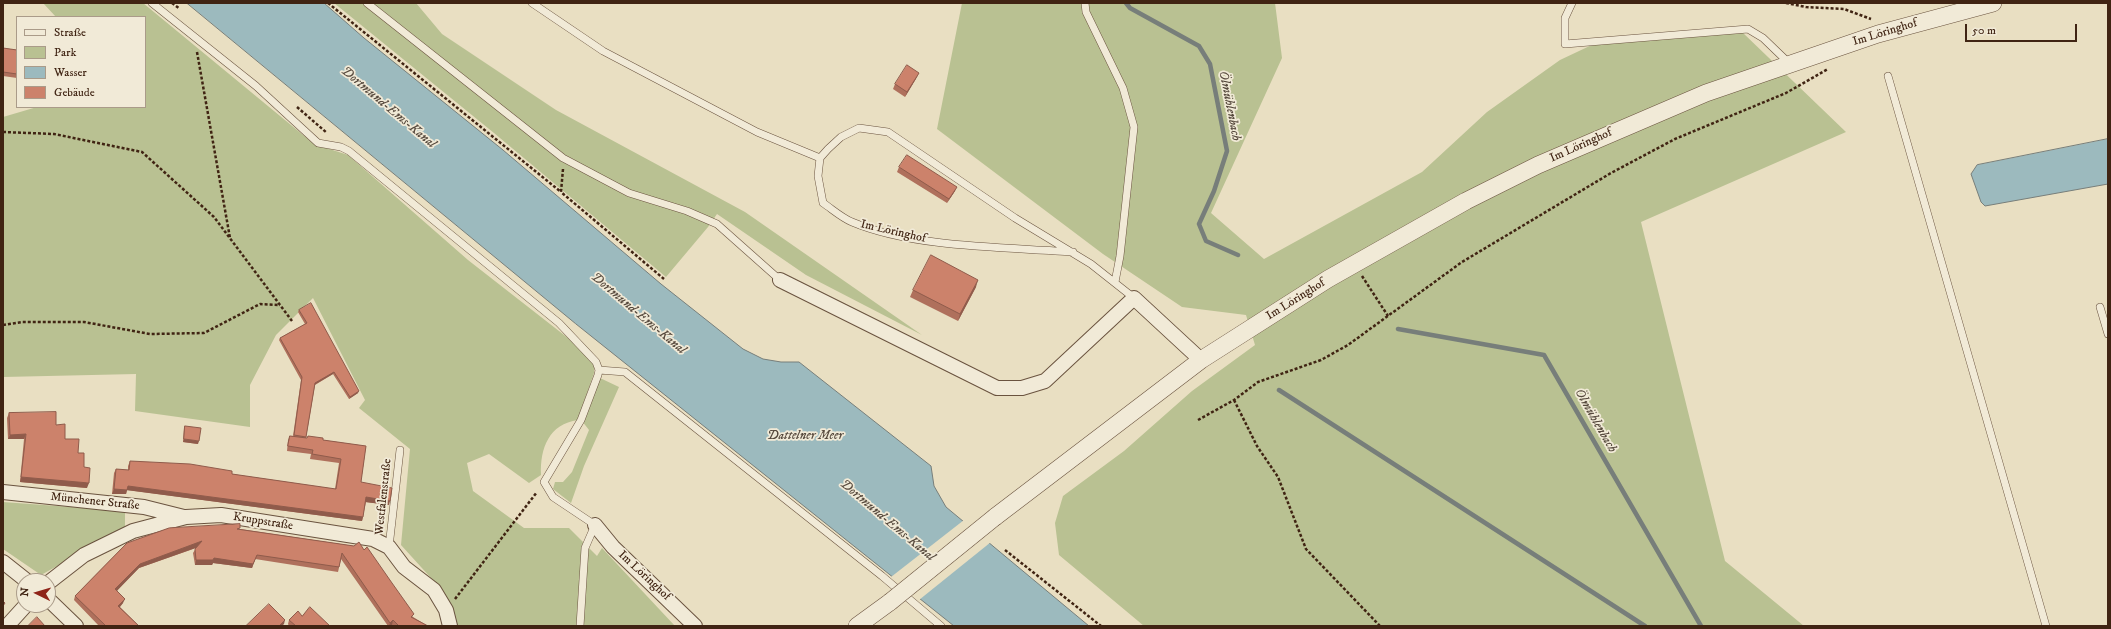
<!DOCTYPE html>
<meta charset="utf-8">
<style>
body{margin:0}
#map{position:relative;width:2111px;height:629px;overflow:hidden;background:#e9dfc2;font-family:"IM FELL DW Pica",serif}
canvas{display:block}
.frame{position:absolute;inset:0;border:4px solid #402413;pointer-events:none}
.legend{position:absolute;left:16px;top:16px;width:130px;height:92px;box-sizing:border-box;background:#f1ead7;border:1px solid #aa9b89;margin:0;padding:5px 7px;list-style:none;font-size:12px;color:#402413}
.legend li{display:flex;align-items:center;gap:8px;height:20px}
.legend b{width:20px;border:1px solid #aa9b89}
.north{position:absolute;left:16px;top:573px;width:40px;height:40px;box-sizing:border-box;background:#f1ead7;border:1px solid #aa9b89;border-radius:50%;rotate:275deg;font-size:11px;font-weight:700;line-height:16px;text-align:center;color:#402413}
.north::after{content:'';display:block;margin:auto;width:14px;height:18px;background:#8f2418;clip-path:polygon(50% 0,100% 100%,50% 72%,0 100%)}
.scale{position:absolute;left:1965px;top:24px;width:112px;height:18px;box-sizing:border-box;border:2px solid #402413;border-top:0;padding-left:5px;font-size:12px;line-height:14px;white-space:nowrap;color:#402413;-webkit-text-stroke:3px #f1ead7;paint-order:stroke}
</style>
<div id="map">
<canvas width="2111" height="629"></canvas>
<div class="frame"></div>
<ul class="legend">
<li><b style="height:5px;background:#f1ead7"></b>Straße</li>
<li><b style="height:11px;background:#b9c192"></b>Park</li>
<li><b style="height:11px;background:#9cbabe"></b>Wasser</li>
<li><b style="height:11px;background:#cc826b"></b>Gebäude</li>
</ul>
<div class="north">N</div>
<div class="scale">50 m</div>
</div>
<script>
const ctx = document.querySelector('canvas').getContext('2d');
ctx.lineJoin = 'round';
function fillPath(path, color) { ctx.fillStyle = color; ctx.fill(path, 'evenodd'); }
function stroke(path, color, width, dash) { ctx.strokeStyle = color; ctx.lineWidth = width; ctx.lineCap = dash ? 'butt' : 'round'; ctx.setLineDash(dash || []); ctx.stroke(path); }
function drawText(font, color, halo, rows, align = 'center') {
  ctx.font = font + ' "IM FELL DW Pica",serif'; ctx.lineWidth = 3.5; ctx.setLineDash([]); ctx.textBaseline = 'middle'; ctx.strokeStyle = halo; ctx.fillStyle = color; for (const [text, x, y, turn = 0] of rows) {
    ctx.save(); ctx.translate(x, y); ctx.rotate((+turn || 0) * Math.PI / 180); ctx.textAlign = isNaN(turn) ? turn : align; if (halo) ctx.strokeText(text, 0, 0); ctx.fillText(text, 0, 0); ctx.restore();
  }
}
const green = new Path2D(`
 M 43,3 L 143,3 L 314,144 L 348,155 L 468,260 L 582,349 L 594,363 L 594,373 L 578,420 C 549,424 540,448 541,475 L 529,483 L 489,454 L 467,463 L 473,491 L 524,528 L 569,528 L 597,556 L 602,548 L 675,626 L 457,626 L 441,589 L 401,545 L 410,449 L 359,408 L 365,400 L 313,298 L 276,335 L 250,385 L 250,427 L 135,411 L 136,374 L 3,377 L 3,117 L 37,107 L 145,107 L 145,17 L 56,17 Z
 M 334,3 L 416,3 L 442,34 L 556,110 L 745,212 L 922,335 L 806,275 L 717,214 L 708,227 L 666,277 L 494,133 Z
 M 962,3 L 1275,3 L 1282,58 L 1211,213 L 1264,259 L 1422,172 L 1487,112 L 1560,60 L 1596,43 L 1742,32 L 1846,132 L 1641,222 L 1725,561 L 1804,626 L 1144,626 L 1059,555 L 1055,523 L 1063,496 L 1124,451 L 1192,391 L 1255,345 L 1246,315 L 1182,307 L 1103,254 L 937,129 Z
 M 600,378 L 619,387 L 584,466 L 571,503 L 553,489 L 555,482 L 563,482 L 572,472 L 589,430 L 582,421 Z
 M 3,502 L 125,511 L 125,528 L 41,575 L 3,549 Z`);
const water = new Path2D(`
 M 187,3 L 324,3 L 364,38 L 503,150 L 661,284 L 743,349 L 763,359 L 781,362 L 799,362 L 931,466 L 934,486 L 946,507 L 1089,626 L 954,626 L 576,324 Z
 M 2108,139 L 2108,184 L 1985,206 L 1981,202 L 1971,174 L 1977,165 Z`);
const pier = new Path2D(`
 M 964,520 L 991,542 L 919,600 L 891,577 Z`);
const stream = new Path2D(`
 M 1126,3 L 1130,8 L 1199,46 L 1210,64 L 1227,151 L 1214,191 L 1199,224 L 1206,241 L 1238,255
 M 1398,329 L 1544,355 L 1701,626
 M 1279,390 L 1645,626`);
const path = new Path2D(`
 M 172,3 L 180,9
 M 328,3 L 561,192
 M 1786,3 L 1806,7 L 1844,9 L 1871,19
 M 197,52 L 230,238
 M 297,107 L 327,133
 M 3,132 L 54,134 L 142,152 L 214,217 L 292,321
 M 563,169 L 561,192 L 664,279
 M 1362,276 L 1388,316
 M 3,325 L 22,322 L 84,322 L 150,334 L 204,333 L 260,304 L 280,305
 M 1234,400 L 1257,446 L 1278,477 L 1306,549 L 1380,626
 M 1198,420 L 1234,400 L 1258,382 L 1321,360 L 1348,345 L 1462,262 L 1611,173 L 1675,139 L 1786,93 L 1828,69
 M 1005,550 L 1101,626
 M 455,599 L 537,492`);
const service = new Path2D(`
 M 152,3 L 256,86 L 318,143 L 341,147 L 349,151 L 559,323 L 596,362 L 599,370 L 598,375 L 581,420 L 544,482 L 553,497 L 595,525 L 585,548 L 580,626
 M 367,3 L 563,158 L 629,193 L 687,211 L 717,224 L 780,280
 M 532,3 L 603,51 L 757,132 L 820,158
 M 1085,3 L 1086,12 L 1123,88 L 1134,127 L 1120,256 L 1115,282
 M 1572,3 L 1565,18 L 1565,44 L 1748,29 L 1763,38 L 1790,64
 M 1888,76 L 2046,626
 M 1073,252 C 1005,247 914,248 852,222 C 842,218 832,209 823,203 L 818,176 L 820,158 L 828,149 L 841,137 L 859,128 L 888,132 L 1015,218 L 1091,264 L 1134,298
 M 2100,307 L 2108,334
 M 599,370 L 625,372 L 882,576 L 941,626
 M 389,547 L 400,450`);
const minor = new Path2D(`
 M 780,280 L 997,388 L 1022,388 L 1045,381 L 1134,298 L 1201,360
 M 3,492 L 144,507 L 184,517
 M 595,525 L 613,547 L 695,626
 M 3,562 L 27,581
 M 48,583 L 84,555 L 133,531 L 186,517 L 221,515 L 373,539 L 389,547 L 404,567 L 434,590 L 446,610 L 450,626
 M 48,599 L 76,626
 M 7,626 L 26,605`);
const tertiary = new Path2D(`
 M 995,517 L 1201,360 L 1328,279 L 1466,201 L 1538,165 L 1706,93 L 1878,34 L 1993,3
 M 857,626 L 890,602`);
const tertiaryBridge = new Path2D(`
 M 890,602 L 995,517`);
const wall = new Path2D(`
 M 3,48 L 17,50 L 17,78 L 3,76 Z
 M 917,77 L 905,97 L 893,89 L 895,84 Z
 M 899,167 L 955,191 L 947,203 L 897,172 Z
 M 976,287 L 958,321 L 910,297 L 913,290 Z
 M 299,310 L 358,393 L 349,399 L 333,374 L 315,385 L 306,438 L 307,438 L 308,436 L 323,440 L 366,446 L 361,482 L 389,505 L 366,502 L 362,521 L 127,490 L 126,494 L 112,494 L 114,473 L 116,469 L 128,470 L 128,466 L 130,461 L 232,474 L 335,489 L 339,463 L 310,459 L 311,454 L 287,451 L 288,440 L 290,436 L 293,436 L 301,380 L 279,340 L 280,338 L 305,324 L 298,312 Z
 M 9,413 L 56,425 L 65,439 L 78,453 L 84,467 L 87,488 L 20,482 L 24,439 L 8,439 L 7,418 Z
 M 185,426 L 198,444 L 183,442 L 184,429 Z
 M 240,529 L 354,546 L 413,617 L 428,626 L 393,626 L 392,625 L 390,626 L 388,626 L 341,559 L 338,572 L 255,559 L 252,568 L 213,563 L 212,565 L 195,565 L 193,553 L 196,548 L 139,568 L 117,590 L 123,603 L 120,607 L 139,626 L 99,626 L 74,600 L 75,596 L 127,543 Z
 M 302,616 L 330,626 L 289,626 L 288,624 L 289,620 Z`);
const shadedWall = new Path2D(`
 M 919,73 L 917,77 L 905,97 L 907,92 Z
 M 957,187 L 955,191 L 947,203 L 949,199 Z
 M 978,280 L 976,287 L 958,321 L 960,314 Z
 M 334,372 L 333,374 L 314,385 L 315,383 Z
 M 359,391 L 358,393 L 349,399 L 350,397 Z
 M 26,434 L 24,439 L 8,439 L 10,435 Z
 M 184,439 L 199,441 L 198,444 L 183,442 Z
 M 21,477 L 89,483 L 87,488 L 20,482 Z
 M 128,486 L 363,517 L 362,521 L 126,490 Z
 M 114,489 L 127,490 L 126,494 L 112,494 Z
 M 366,497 L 390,501 L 389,505 L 365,502 Z
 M 202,541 L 201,546 L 139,568 L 114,594 L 115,589 L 140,564 Z
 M 257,555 L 252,568 L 213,563 L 212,565 L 195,565 L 196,560 L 214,558 Z
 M 125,599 L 123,603 L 117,610 L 118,606 Z
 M 285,620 L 284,624 L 282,626 L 279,626 Z
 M 393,620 L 392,625 L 389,626 L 390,623 Z`);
const building = new Path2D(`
 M 3,48 L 17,50 L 17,74 L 3,72 Z
 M 907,65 L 919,73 L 907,92 L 895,84 Z
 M 907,155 L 957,187 L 949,199 L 899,167 Z
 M 931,255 L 978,280 L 960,314 L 913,290 Z
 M 311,303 L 359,391 L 350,397 L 334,372 L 315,383 L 306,437 L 294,435 L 302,377 L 280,338 L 307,323 L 299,310 Z
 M 56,412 L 56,425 L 65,424 L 65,439 L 79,439 L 78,453 L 84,453 L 84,467 L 90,468 L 89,483 L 21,477 L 26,434 L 10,435 L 9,413 Z
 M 185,426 L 201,428 L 199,441 L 184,439 Z
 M 290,436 L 307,438 L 308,436 L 323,438 L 323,440 L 366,446 L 361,482 L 392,488 L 390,501 L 366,497 L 363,517 L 128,486 L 127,490 L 114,489 L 116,469 L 129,470 L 130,461 L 190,464 L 232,471 L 232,474 L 336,489 L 341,459 L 312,454 L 313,450 L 288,446 Z
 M 240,524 L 240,528 L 237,529 L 354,546 L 359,542 L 364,550 L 367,547 L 392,583 L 414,614 L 411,617 L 428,626 L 399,626 L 393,620 L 390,623 L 342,553 L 339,567 L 257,555 L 253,564 L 214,558 L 213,560 L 196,560 L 195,549 L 202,541 L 140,564 L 115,589 L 125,599 L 118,606 L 139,626 L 106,626 L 75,596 L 127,543 L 169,528 Z
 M 3,601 L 5,603 L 3,606 Z
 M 269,604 L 285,620 L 279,626 L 246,626 Z
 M 310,607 L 330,626 L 296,626 L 289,620 L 298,611 L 302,616 Z
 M 37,617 L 45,626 L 28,626 Z`);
const streetNames = [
 ["Im Löringhof",1885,33,-17],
 ["Im Löringhof",1581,146,-24],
 ["Im Löringhof",893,232,13],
 ["Im Löringhof",1296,300,-32],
 ["Westfalenstraße",384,497,-84],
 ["Münchener Straße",95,502,6],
 ["Kruppstraße",263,522,9],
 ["Im Löringhof",644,576,43]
];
const waterNames = [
 ["Ölmühlenbach",1229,106,79],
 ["Dortmund-Ems-Kanal",388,108,40],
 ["Dortmund-Ems-Kanal",638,314,40],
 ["Ölmühlenbach",1595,421,60],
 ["Dattelner Meer",805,436],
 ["Dortmund-Ems-Kanal",887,521,40]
];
fillPath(green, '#b9c192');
fillPath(water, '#9cbabe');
stroke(water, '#777e7a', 1);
fillPath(pier, '#e9dfc2');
stroke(stream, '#777e7a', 4.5);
stroke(service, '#6a533f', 8);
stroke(minor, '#6a533f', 16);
stroke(tertiary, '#6a533f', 18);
stroke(path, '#402413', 2.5, [3, 2]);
stroke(service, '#f1ead7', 7);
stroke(minor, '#f1ead7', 14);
stroke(tertiary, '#f1ead7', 17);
stroke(tertiaryBridge, '#6a533f', 18, []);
stroke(tertiaryBridge, '#f1ead7', 17);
fillPath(wall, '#af705c');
fillPath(shadedWall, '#8f5b4b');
fillPath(building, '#cc826b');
stroke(building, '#8f5b4b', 1);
drawText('12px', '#402413', '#f1ead7', streetNames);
drawText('italic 13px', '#574a3e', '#f1ead7', waterNames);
</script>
